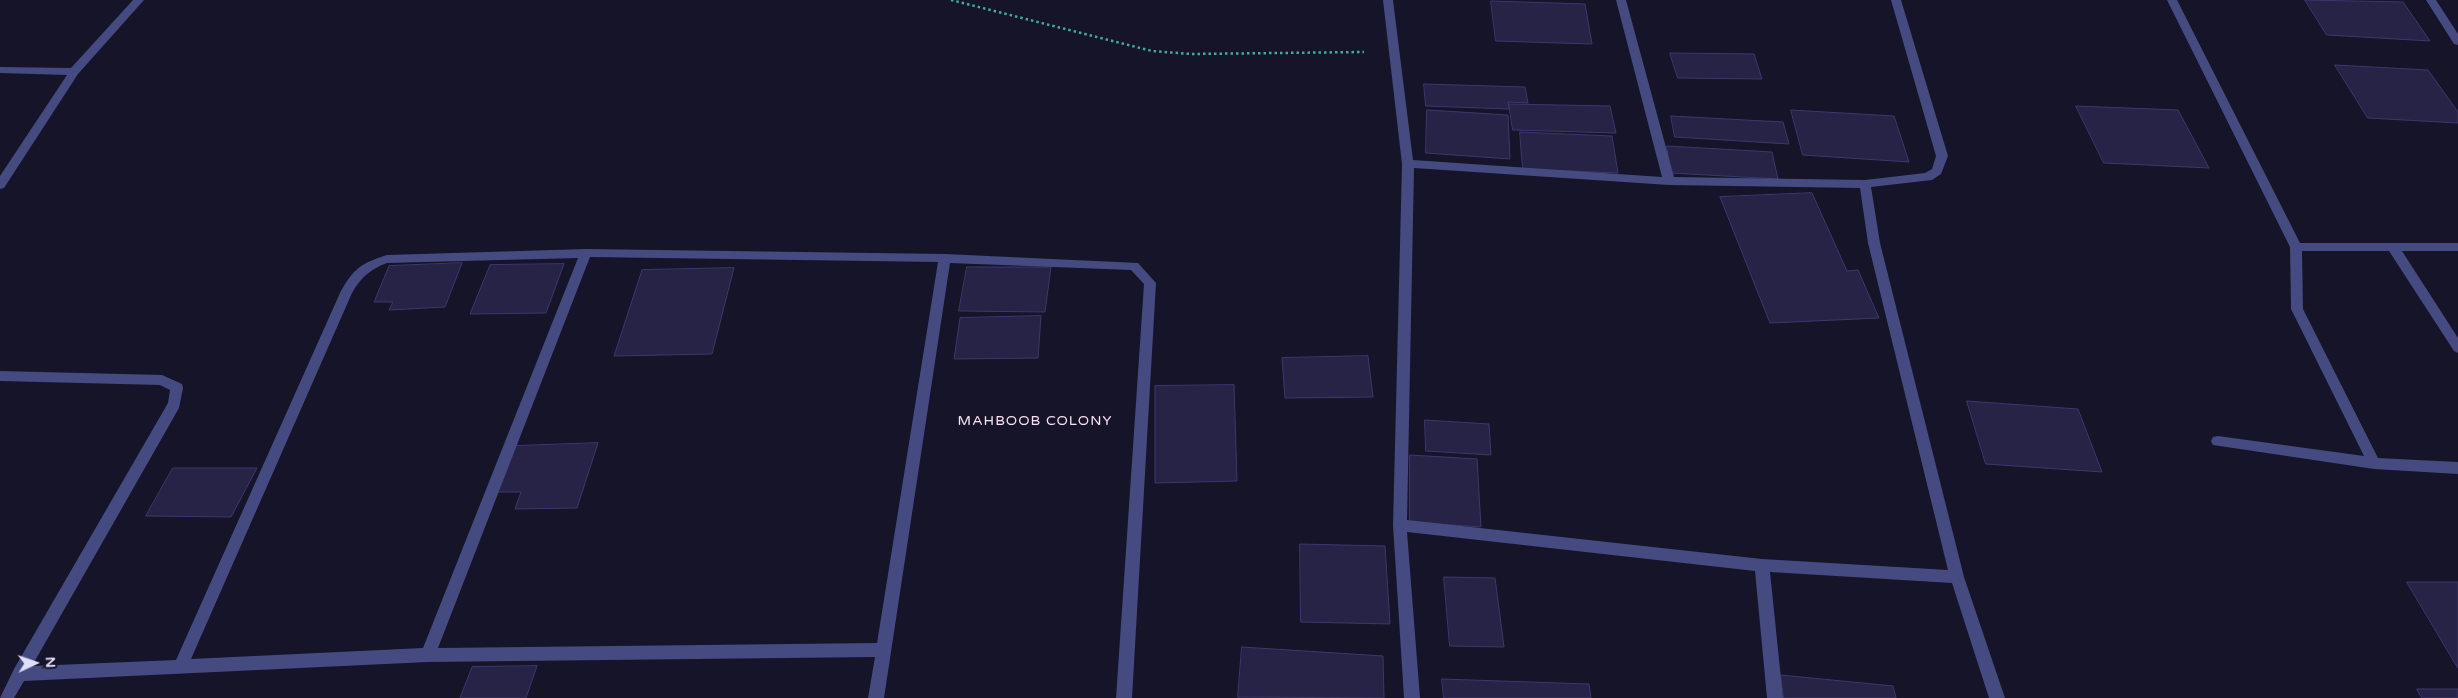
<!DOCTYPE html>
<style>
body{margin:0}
#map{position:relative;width:2458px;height:698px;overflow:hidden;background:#151428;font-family:"Varela Round",sans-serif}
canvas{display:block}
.north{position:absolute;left:10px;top:638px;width:50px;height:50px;-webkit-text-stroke:4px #151428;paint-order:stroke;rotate:87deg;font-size:14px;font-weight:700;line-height:20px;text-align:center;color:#dfdffb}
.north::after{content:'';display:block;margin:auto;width:18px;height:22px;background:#dfdffb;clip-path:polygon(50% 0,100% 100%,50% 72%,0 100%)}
</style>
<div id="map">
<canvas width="2458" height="698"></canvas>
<div class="north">N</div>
</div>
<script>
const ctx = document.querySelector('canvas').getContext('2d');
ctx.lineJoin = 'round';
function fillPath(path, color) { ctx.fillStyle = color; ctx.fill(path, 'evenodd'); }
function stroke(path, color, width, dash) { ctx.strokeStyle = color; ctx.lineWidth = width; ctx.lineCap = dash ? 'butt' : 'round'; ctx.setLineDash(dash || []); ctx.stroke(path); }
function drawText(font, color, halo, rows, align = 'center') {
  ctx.font = font + ' "Varela Round",sans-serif'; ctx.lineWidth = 5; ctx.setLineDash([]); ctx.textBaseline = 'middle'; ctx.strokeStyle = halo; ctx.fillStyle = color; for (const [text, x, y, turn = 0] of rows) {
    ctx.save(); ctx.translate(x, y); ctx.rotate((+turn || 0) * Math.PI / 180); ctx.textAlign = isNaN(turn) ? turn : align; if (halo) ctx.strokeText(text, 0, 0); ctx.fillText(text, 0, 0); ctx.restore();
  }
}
const building = new Path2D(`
 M 2305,0 L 2403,2 L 2430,41 L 2327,35 Z
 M 1491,1 L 1585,4 L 1592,44 L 1496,41 Z
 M 1670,53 L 1754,54 L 1762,79 L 1678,78 Z
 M 2335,65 L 2428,70 L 2458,112 L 2458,123 L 2368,118 Z
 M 1424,84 L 1525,87 L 1528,103 L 1508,102 L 1509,109 L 1426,106 Z
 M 1509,104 L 1610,106 L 1616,133 L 1513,130 Z
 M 2076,106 L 2178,110 L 2209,168 L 2104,163 Z
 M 1427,110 L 1508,115 L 1510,159 L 1426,153 Z
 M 1791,110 L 1894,116 L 1909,162 L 1803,155 Z
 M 1671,116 L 1783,122 L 1789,144 L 1675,137 Z
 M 1520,132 L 1612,136 L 1618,173 L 1523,169 Z
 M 1667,146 L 1772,152 L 1778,179 L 1671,173 Z
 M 1812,193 L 1847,271 L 1858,270 L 1879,318 L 1770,323 L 1720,197 Z
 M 462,263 L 445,307 L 389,310 L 393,302 L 374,302 L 389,266 Z
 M 564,264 L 546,313 L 470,314 L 490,265 Z
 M 967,267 L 1051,267 L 1045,312 L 959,311 Z
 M 734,268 L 712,354 L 614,356 L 642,270 Z
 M 1041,316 L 1038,358 L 954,359 L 960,318 Z
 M 1368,356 L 1373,397 L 1285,398 L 1282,358 Z
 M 1234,385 L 1237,481 L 1155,483 L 1155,386 Z
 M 1967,401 L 2078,409 L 2102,472 L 1986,464 Z
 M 1425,420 L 1489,424 L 1491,455 L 1426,451 Z
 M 598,443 L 577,508 L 515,509 L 521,492 L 497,492 L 514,446 Z
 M 1410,455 L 1477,459 L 1481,527 L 1410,522 Z
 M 173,468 L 257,468 L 231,517 L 146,516 Z
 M 1300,544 L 1385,546 L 1390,624 L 1301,622 Z
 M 1444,577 L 1495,578 L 1504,647 L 1450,646 Z
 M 2407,582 L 2458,582 L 2458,668 Z
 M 1242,647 L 1383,656 L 1384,698 L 1238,697 Z
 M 537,666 L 526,698 L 460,698 L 472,667 Z
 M 1781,675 L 1893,686 L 1896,698 L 1784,698 Z
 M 1442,679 L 1589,684 L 1591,698 L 1444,698 Z
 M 2417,689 L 2458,689 L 2458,698 L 2422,698 Z`);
const path = new Path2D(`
 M 951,0 L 1152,51 L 1191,54 L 1364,52`);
const minor = new Path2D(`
 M 133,0 L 144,0 L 78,74 L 4,188 L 0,189 L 0,176 L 67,75 L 0,73 L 0,67 L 71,68 Z
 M 1383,0 L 1393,0 L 1413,160 L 1662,177 L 1616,0 L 1626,0 L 1674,177 L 1865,180 L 1925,173 L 1932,169 L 1936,156 L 1891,0 L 1901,0 L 1948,156 L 1941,174 L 1932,180 L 1871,187 L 1880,243 L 1964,577 L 2005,698 L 1989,698 L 1952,583 L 1770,572 L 1783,698 L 1767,698 L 1755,571 L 1407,532 L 1420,698 L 1404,698 L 1393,525 L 1402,164 ZM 1414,168 L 1669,185 L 1860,188 L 1868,243 L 1948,570 L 1762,559 L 1407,520 Z
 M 2167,0 L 2177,0 L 2300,243 L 2458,243 L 2458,251 L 2402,251 L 2458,338 L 2458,353 L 2454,351 L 2389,251 L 2302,251 L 2303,309 L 2378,458 L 2458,462 L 2458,474 L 2374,469 L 2213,445 L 2211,441 L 2213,437 L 2218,436 L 2364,456 L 2291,309 L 2290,247 Z
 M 2426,0 L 2436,0 L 2458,34 L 2458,45 L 2454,44 Z
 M 586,249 L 945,254 L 1138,263 L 1156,283 L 1132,698 L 1116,698 L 1144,284 L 1131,270 L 950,263 L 884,698 L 868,698 L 875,657 L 428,662 L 24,681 L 14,698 L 0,698 L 14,669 L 168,403 L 170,390 L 160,385 L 0,381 L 0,371 L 162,375 L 182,384 L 183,388 L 179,408 L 32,666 L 176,660 L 340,293 C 353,269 361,263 387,255 ZM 590,257 L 938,262 L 877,643 L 438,648 ZM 578,258 L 423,648 L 191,659 L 352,293 C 361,277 371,269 387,263 Z`);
const neighbourhoodNames = [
 ["MAHBOOB COLONY",1035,421]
];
fillPath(building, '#262346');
stroke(building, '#3c386f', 1);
stroke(path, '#41ad99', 2.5, [2.5, 3]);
fillPath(minor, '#454a80');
ctx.letterSpacing = '1px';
drawText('14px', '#fbe1f5', '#151428', neighbourhoodNames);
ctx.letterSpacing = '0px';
</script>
